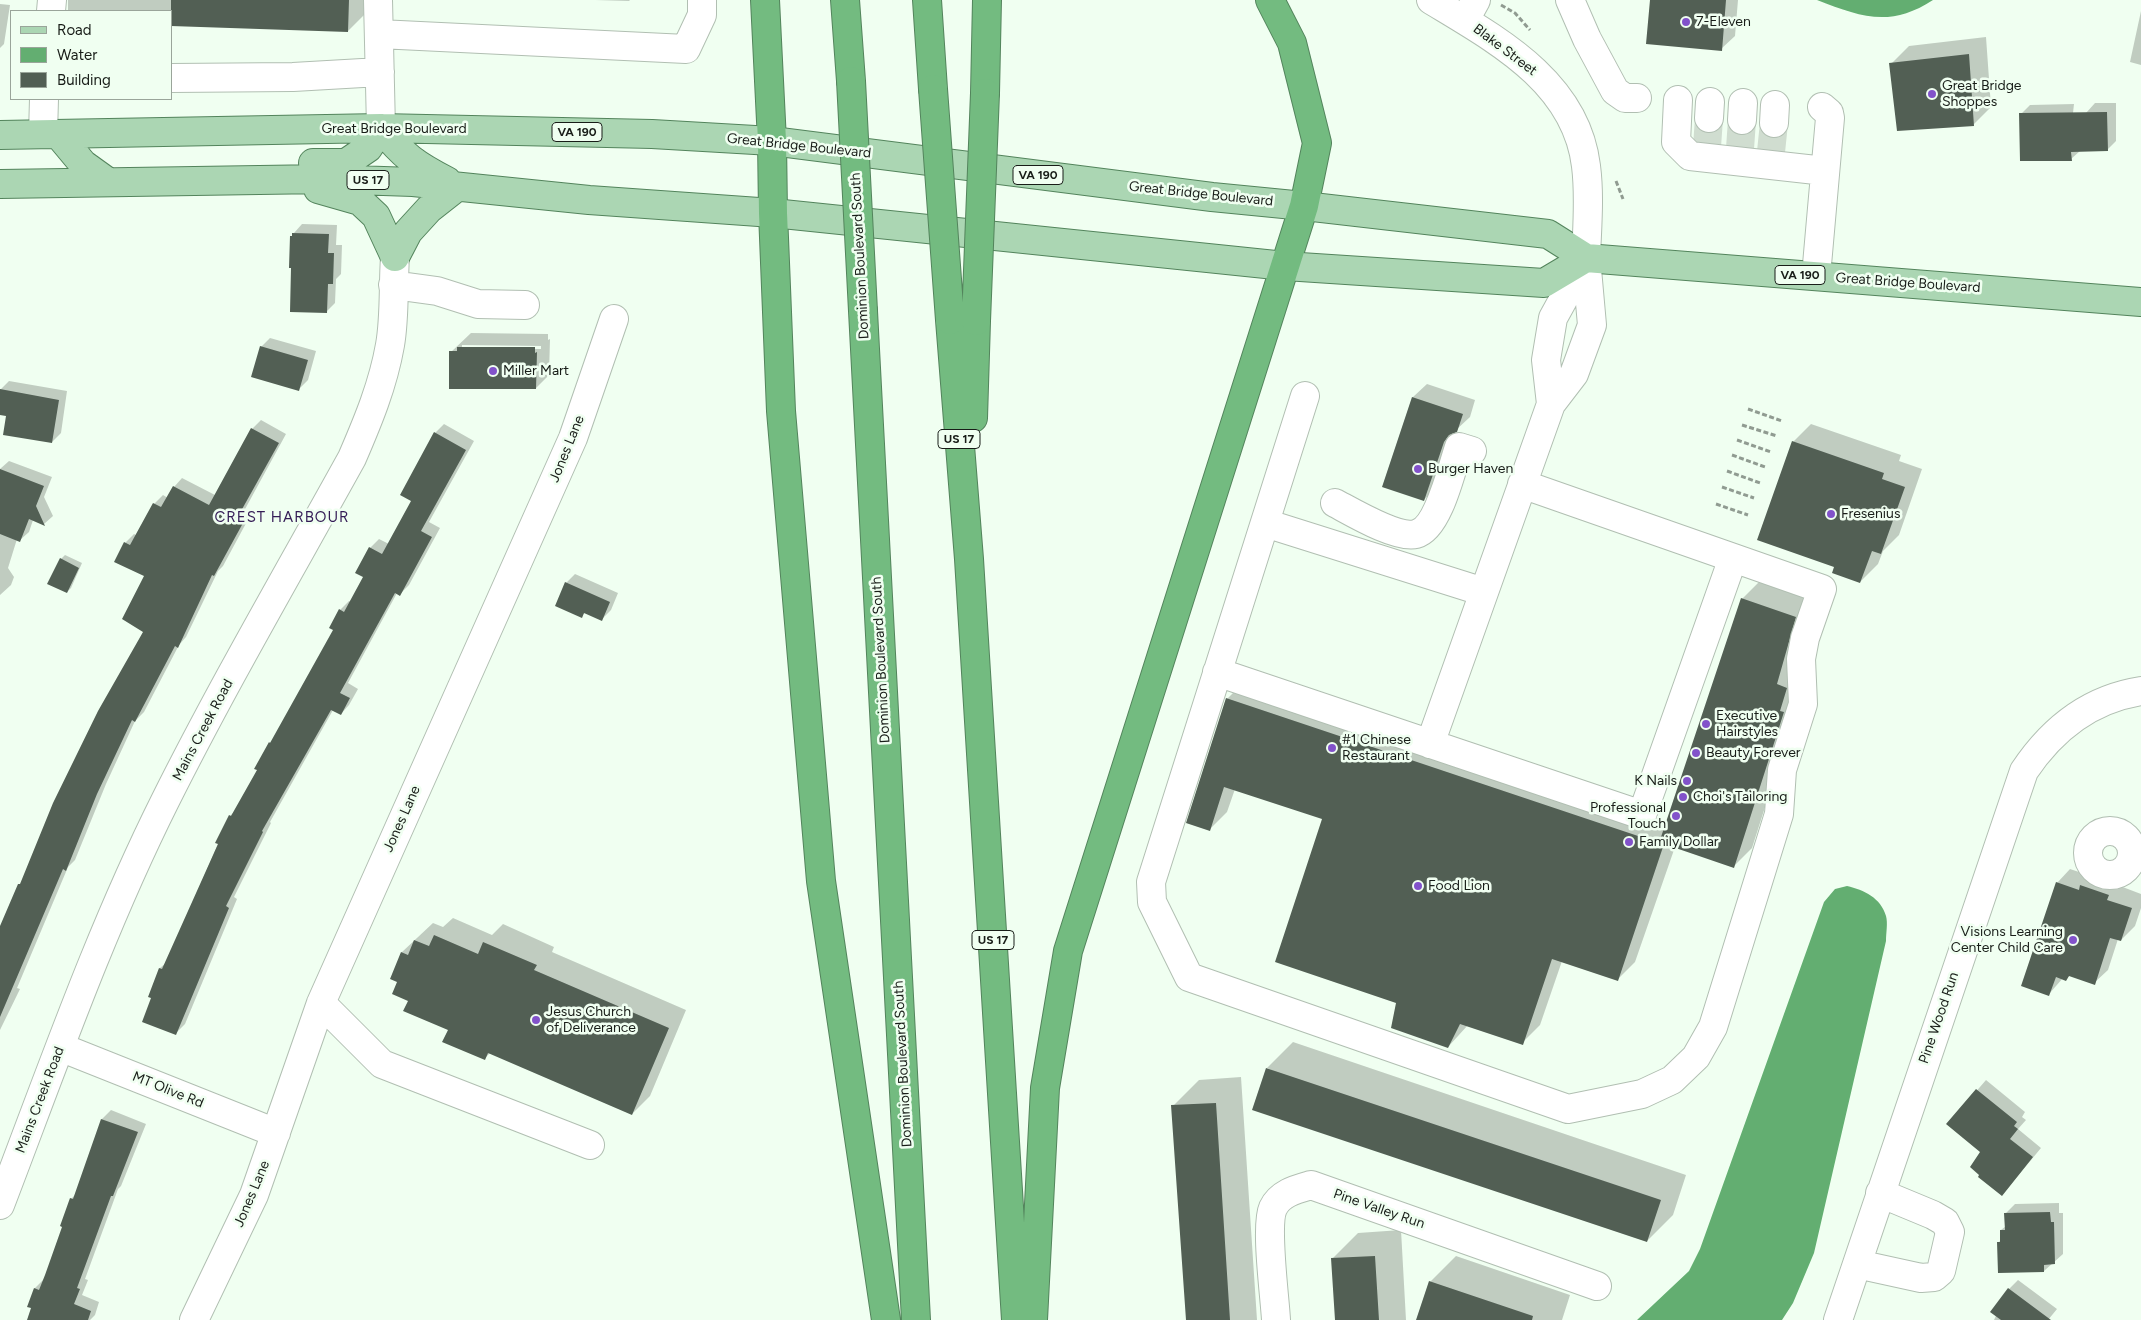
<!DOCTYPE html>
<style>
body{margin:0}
#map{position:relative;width:2141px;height:1320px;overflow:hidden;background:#f0fff1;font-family:Figtree,sans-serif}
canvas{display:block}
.legend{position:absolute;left:10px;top:10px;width:162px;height:90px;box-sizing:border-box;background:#f0fff1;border:1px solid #9aa59a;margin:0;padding:6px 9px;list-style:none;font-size:15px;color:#181d18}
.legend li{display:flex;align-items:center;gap:10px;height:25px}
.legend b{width:25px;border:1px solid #9aa59a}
</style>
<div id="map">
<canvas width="2141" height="1320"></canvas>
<ul class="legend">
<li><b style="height:6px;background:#abd6b3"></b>Road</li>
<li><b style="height:14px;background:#63ae71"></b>Water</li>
<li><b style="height:14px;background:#525f54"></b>Building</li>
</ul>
</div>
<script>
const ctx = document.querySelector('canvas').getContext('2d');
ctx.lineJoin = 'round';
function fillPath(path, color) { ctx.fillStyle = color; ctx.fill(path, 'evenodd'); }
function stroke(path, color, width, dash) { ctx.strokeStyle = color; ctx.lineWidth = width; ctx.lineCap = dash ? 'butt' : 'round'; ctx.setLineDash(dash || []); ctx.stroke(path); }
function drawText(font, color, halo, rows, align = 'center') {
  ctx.font = font + ' Figtree,sans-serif'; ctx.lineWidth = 5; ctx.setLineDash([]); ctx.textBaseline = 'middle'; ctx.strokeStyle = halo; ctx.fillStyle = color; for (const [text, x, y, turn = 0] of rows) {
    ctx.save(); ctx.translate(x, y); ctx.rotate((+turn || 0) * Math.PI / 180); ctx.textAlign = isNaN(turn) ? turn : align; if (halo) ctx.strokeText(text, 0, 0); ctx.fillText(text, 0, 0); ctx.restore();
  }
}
const water = new Path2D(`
 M 1817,0 L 1933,0 C 1890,28 1861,17 1817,0 Z
 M 1847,886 C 1864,890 1881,898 1886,916 C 1888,923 1886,933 1886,941 L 1814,1253 L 1793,1303 L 1782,1320 L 1637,1320 L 1689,1271 L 1700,1249 L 1824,902 L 1835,889 Z`);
const shadow = new Path2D(`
 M 68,0 L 366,0 L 366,13 L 348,31 L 171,11 L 68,11 Z
 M 595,0 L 630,0 L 629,1 Z
 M 1651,0 L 1738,0 L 1735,36 L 1721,49 Z
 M 0,4 L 10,5 L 4,44 L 0,48 Z
 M 2141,11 L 2141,65 L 2130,62 Z
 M 1986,37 L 1991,107 L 1973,125 L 1891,64 L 1909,46 Z
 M 2095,103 L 2116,103 L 2116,141 L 2107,150 L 2080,151 L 2071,159 L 2021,114 L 2030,105 L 2074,104 L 2073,113 L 2086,113 Z
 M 302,224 L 337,225 L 336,245 L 342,245 L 341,274 L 336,279 L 335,303 L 326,312 L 294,233 Z
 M 471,333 L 548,334 L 548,340 L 550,339 L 549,375 L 536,388 L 451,352 ZM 462,345 L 541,346 L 541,349 L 462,348 Z
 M 270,338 L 316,351 L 308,380 L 299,389 L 261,347 Z
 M 9,381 L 67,391 L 61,433 L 52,442 L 8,415 L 0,414 L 0,390 Z
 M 1427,384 L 1475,400 L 1470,417 L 1456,430 L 1437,486 L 1424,500 L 1413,397 Z
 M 261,420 L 286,434 L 244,511 L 251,514 L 223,566 L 218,571 L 186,637 L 179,645 L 144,712 L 135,721 L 106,784 L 75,860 L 68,867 L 17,988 L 20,989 L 0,1030 L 0,932 L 144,631 L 146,576 L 125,543 L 134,534 L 136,535 L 154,504 L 163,495 L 168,498 L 174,487 L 182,478 L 215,495 L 252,429 Z
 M 444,424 L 474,441 L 429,522 L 440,528 L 409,585 L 400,594 L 397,593 L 348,683 L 358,689 L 349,705 L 341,714 L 333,710 L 270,822 L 271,823 L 234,897 L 237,899 L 185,1024 L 176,1033 L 153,997 L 149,996 L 160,968 L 167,962 L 230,816 L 235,811 L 258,769 L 256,768 L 270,743 L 275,738 L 335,630 L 340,610 L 349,601 L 351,602 L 365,577 L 370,548 L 379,539 L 389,544 L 413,501 L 435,433 Z
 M 1811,424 L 1901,455 L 1899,461 L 1922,469 L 1899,535 L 1883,551 L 1878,564 L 1860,582 L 1793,442 Z
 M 9,461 L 52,477 L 44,497 L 53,516 L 44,524 L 33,520 L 29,532 L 20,540 L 17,539 L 8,568 L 14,577 L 11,585 L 0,595 L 0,469 Z
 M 65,555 L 82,563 L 71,588 L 67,592 L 61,559 Z
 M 575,574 L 618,593 L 611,610 L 602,619 L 586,612 L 581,616 L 566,583 Z
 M 1760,581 L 1813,599 L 1801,694 L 1752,848 L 1734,866 L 1675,847 L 1635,962 L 1617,980 L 1562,961 L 1540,1025 L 1522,1043 L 1468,1025 L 1448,1047 L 1397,1002 L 1324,818 L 1235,789 L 1227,812 L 1209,830 L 1227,699 L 1245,681 L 1667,822 L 1742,599 Z
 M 2070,869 L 2091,876 L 2095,873 L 2122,882 L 2120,886 L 2141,894 L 2141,908 L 2135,926 L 2121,940 L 2118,939 L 2108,970 L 2094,983 L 2070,975 L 2066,979 L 2063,978 L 2049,994 L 2057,883 Z
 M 453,918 L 492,935 L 503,924 L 554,947 L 552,952 L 686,1010 L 650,1096 L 632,1114 L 490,1053 L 485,1058 L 409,1000 L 398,981 L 391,978 L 402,952 L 433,923 L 443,927 Z
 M 1293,1042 L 1686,1175 L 1673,1215 L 1647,1241 L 1267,1068 Z
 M 1241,1077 L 1257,1320 L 1187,1320 L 1173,1106 L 1199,1080 Z
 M 1986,1080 L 2025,1112 L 2022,1117 L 2026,1120 L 2018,1129 L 2041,1148 L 2002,1195 L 1982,1152 L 1948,1124 Z
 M 111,1110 L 146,1124 L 121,1186 L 118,1189 L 85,1279 L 88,1280 L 82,1295 L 99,1302 L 95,1315 L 90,1320 L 28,1320 L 33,1307 L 29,1306 L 35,1288 L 44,1279 L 64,1226 L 71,1199 L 75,1195 L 102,1119 Z
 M 2059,1203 L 2059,1213 L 2063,1213 L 2063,1254 L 2044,1271 L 1998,1243 L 2001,1240 L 2001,1230 L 2006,1226 L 2006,1213 L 2015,1204 Z
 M 1401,1230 L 1406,1320 L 1336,1320 L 1332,1259 L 1358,1233 Z
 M 1456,1256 L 1570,1295 L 1562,1320 L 1418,1320 L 1430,1282 Z
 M 2018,1280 L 2057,1309 L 2048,1320 L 1994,1320 L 2009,1289 Z`);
const building = new Path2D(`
 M 171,0 L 349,0 L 348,32 L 171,26 Z
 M 1650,0 L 1726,0 L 1722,51 L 1646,44 Z
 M 1969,54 L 1974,126 L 1897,131 L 1889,63 Z
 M 2107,112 L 2108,151 L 2071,152 L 2072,161 L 2020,161 L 2019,113 Z
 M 292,233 L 329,234 L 328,253 L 334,253 L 333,284 L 328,284 L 327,313 L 290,312 L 291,268 L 289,268 L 290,236 L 292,236 Z
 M 260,346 L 308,360 L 299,391 L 251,377 Z
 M 457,347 L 535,347 L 535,353 L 537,352 L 536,389 L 449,389 L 449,351 L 457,351 Z
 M 0,389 L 59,400 L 52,443 L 3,435 L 6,416 L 0,415 Z
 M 1412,397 L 1463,414 L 1457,432 L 1449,435 L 1444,442 L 1424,501 L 1382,487 Z
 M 251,428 L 279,443 L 236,520 L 243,523 L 214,576 L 212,575 L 178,648 L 175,646 L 135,722 L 132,720 L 97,794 L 66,871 L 63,869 L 0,1017 L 0,926 L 18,884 L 20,884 L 53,803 L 98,711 L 143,632 L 122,619 L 144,576 L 114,562 L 124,542 L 130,545 L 153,503 L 161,507 L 173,486 L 209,505 Z
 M 434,432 L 466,450 L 421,531 L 432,537 L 400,596 L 395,593 L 340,693 L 350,698 L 341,715 L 331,710 L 262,831 L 263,832 L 226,906 L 229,908 L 176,1035 L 142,1022 L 151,998 L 148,997 L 159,968 L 162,969 L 218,844 L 215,843 L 229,815 L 231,816 L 257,770 L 254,769 L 269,742 L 270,743 L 333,630 L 329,628 L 339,609 L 344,612 L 363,577 L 355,573 L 369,547 L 382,554 L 411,501 L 400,495 Z
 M 1792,441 L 1884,473 L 1882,479 L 1905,487 L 1881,554 L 1872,551 L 1860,583 L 1832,573 L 1834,567 L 1757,540 Z
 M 0,469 L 44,486 L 36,506 L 45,526 L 29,519 L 20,542 L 0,534 Z
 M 60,558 L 79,568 L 67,593 L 47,584 Z
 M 565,582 L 610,602 L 602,621 L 584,613 L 582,618 L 555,606 Z
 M 1741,598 L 1796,617 L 1777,684 L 1787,688 L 1780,711 L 1784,712 L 1734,868 L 1664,844 L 1618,981 L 1552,959 L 1523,1045 L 1460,1024 L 1448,1048 L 1391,1028 L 1396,1003 L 1275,962 L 1322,819 L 1224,787 L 1210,831 L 1186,823 L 1226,698 L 1659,843 Z
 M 2056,882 L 2079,890 L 2080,885 L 2109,895 L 2107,900 L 2132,908 L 2121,941 L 2110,938 L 2095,985 L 2069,976 L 2066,981 L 2056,977 L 2049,996 L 2021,986 Z
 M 434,935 L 478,954 L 483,942 L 537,965 L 534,970 L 669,1028 L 632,1115 L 488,1053 L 485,1060 L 442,1042 L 448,1030 L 403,1011 L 408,1001 L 392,994 L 397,982 L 390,979 L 401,952 L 408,955 L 414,940 L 429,946 Z
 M 1266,1068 L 1661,1200 L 1647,1242 L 1252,1110 Z
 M 1976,1089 L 2017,1122 L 2014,1126 L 2018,1129 L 2010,1139 L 2033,1157 L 2002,1196 L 1978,1177 L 1979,1175 L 1970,1167 L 1980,1152 L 1946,1124 Z
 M 1216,1103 L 1230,1320 L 1186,1320 L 1171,1105 Z
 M 101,1119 L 138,1132 L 113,1196 L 111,1196 L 77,1288 L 80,1289 L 74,1304 L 91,1311 L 88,1320 L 27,1320 L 31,1308 L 27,1307 L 34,1288 L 39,1290 L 45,1275 L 62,1227 L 60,1226 L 70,1198 L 73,1199 Z
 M 2050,1212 L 2051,1222 L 2054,1222 L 2055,1264 L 2044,1265 L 2044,1272 L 1998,1273 L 1997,1242 L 2000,1242 L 2000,1230 L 2005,1230 L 2004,1213 Z
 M 1375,1256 L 1379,1320 L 1335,1320 L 1331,1258 Z
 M 1429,1281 L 1533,1316 L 1532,1320 L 1416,1320 Z
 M 2008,1288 L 2051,1320 L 2001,1320 L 1990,1312 Z`);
const minorTunnel = new Path2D(`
 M 1707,147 L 1709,118
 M 1740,149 L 1742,120
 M 1771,152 L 1774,123`);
const path = new Path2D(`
 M 1501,5 L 1515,13 L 1530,30
 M 1616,181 L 1623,199
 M 1748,409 L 1782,421
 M 1742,425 L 1777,436
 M 1737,440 L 1771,452
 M 1732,455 L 1765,467
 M 1727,471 L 1760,483
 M 1722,487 L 1754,498
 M 1716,504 L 1748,515`);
const minor = new Path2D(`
 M 378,0 L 381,128
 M 1431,0 C 1497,40 1576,82 1586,166 C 1590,197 1587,227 1586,258
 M 1570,0 L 1587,39 L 1615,91 L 1625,98 L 1637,98
 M 51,11 L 52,0
 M 1465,20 L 1476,0
 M 379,34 L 686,49 L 702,15 L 702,0
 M 171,78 L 293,77 L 380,72
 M 1678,100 L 1676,142 L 1690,156 L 1825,171
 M 1709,118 L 1710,102
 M 1742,120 L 1743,103
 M 1774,123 L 1775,105
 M 43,134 L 44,99
 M 1816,276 L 1830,118 L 1829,113 L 1822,107
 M 393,285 L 437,291 L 478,304 L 525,305
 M 1305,396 L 1151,882 L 1152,902 L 1189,977 L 1568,1109 L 1642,1094 L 1672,1080 L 1696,1057 L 1713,1027 L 1779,814 L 1782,770 L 1803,704 L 1801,659 L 1805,638 L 1822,589 L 1522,484
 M 1335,503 C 1352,512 1397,539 1416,534 C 1439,528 1452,467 1459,447 L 1472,451
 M 1265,523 L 1484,592
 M 1217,672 L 1642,815 L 1733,558
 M 1430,744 L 1551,404 L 1574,374 L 1592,325 L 1586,258 L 1553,318 L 1546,360 L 1551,404
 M2088 853a22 22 0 1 1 44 0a22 22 0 1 1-44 0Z
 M 321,1003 L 382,1064 L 590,1145
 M 60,1047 L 276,1133
 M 0,1205 C 52,1069 100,931 165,801 C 223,685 289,572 352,458 C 368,421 383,385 390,345 C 395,317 393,286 395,257
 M 1857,1264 L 1921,1278 L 1934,1277 L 1941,1271 L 1950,1232 L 1945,1222 L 1933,1215 L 1880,1193
 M 194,1320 L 254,1195 L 321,1003 L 573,438 L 614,319
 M 1276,1320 C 1275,1298 1265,1226 1273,1208 C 1280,1193 1297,1189 1311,1185 L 1597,1286
 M 1838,1320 L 2024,771 C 2052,729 2090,699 2141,691`);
const major = new Path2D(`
 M 381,128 C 403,156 416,165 447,181
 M 58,134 L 83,164 L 108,182
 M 0,135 L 381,128 L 652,134 L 772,141 L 1212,197 L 1304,206 L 1548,234 L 1586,258 L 2141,302
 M 313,163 L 346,163 L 368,148 L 381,128
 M 0,184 L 324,179 L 413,182 L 589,200 L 773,213 L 1285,266 L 1544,283 L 1586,258
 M 318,189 L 360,201 L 376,216 L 395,257
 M 395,257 L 408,232 L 429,209 L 457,187`);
const highway = new Path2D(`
 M 765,0 L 772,141 L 773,213 L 781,411 L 821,881 L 886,1320
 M 845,0 L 851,81
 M 927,0 L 933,89
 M 985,93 L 987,0
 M 863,311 L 916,1320
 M 950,320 L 969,559 L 1016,1320
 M 973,418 L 976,321
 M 1033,1320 L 1045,1088 L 1068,951 L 1304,206 L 1317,143 L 1292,43 L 1270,0`);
const highwayBridge = new Path2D(`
 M 851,81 L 863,311
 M 933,89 L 950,320
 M 976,321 L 985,93`);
const markers = [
 [1686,22,5,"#8252ca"],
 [1932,94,5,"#8252ca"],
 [493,371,5,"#8252ca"],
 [1418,469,5,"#8252ca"],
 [1831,514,5,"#8252ca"],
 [1706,724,5,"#8252ca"],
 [1332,748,5,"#8252ca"],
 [1696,753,5,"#8252ca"],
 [1687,781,5,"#8252ca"],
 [1683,797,5,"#8252ca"],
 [1676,816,5,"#8252ca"],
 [1629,842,5,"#8252ca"],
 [1418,886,5,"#8252ca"],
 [2073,940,5,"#8252ca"],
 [536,1020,5,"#8252ca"]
];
const shields = [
 [577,132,50],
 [1038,175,50],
 [368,180,42],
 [1800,275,50],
 [959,439,42],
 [993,940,42]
];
const shieldNames = [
 ["VA 190",577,132],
 ["VA 190",1038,175],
 ["US 17",368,180],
 ["VA 190",1800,275],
 ["US 17",959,439],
 ["US 17",993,940]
];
const poiNames = [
 ["7-Eleven",1696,22],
 ["Great Bridge",1942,86],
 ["Shoppes",1942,102],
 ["Miller Mart",503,371],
 ["Burger Haven",1428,469],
 ["Fresenius",1841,514],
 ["Executive",1716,716],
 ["Hairstyles",1716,732],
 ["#1 Chinese",1342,740],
 ["Restaurant",1342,756],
 ["Beauty Forever",1706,753],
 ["K Nails",1677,781,"right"],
 ["Choi's Tailoring",1693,797],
 ["Professional",1666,808,"right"],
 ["Touch",1666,824,"right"],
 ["Family Dollar",1639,842],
 ["Food Lion",1428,886],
 ["Visions Learning",2063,932,"right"],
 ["Center Child Care",2063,948,"right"],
 ["Jesus Church",546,1012],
 ["of Deliverance",546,1028]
];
const streetNames = [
 ["Blake Street",1505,50,37],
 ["Great Bridge Boulevard",394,129],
 ["Great Bridge Boulevard",799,146,6],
 ["Great Bridge Boulevard",1201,194,6],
 ["Dominion Boulevard South",860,256,-93],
 ["Great Bridge Boulevard",1908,283,4],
 ["Jones Lane",567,449,-68],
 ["Dominion Boulevard South",881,660,-93],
 ["Mains Creek Road",203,730,-62],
 ["Jones Lane",402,819,-66],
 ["Pine Wood Run",1939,1018,-71],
 ["Dominion Boulevard South",903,1064,-93],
 ["MT Olive Rd",168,1090,22],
 ["Mains Creek Road",40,1100,-69],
 ["Jones Lane",252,1194,-67],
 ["Pine Valley Run",1379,1209,19]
];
const neighbourhoodNames = [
 ["CREST HARBOUR",282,518]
];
fillPath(water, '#63ae71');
fillPath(shadow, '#0003');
fillPath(building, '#525f54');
stroke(minorTunnel, '#d0ddd0', 28, [28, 14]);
stroke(minor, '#b1bfb2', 30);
stroke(major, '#53845c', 30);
stroke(highway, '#53845c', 30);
stroke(path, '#909b91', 3, [5, 2.5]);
stroke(minor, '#fff', 28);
stroke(major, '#abd6b3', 28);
stroke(highway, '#73bb80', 28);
stroke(highwayBridge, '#53845c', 30, []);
stroke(highwayBridge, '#73bb80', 28);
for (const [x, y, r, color] of markers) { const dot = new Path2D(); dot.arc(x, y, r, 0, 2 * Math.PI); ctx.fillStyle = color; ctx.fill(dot); stroke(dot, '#f0fff1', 2); }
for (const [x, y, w] of shields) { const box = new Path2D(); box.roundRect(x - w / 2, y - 9.5, w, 19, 4); ctx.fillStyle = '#f0fff1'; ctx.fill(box); stroke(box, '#181d18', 1); }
drawText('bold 12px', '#181d18', null, shieldNames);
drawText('14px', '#181d18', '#f0fff1', poiNames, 'left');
drawText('14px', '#181d18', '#f0fff1', streetNames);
ctx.letterSpacing = '1px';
drawText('15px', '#341c56', '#f0fff1', neighbourhoodNames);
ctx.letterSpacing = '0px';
</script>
